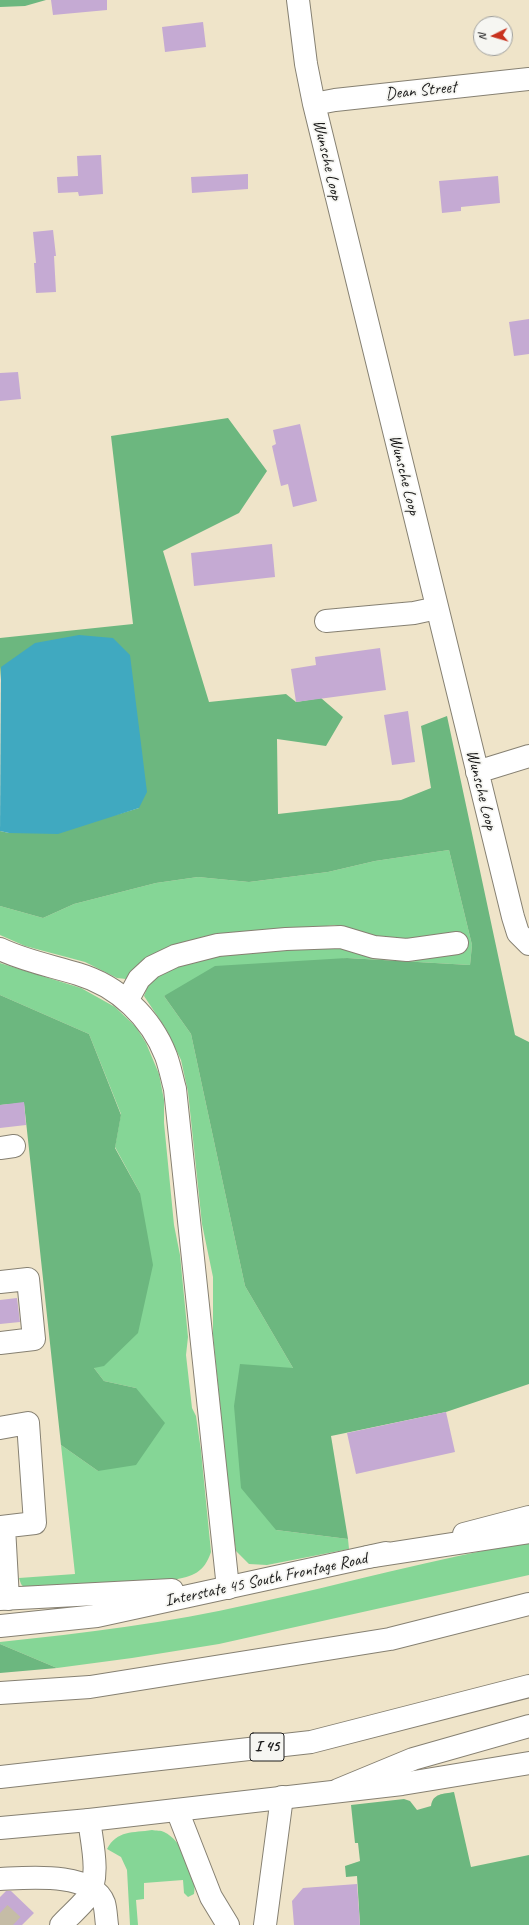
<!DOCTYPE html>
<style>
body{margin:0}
#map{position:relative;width:529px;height:1925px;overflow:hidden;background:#efe4c9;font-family:Caveat,sans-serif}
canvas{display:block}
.north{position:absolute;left:473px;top:16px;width:40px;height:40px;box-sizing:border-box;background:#f6f6f2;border:1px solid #9f9f9c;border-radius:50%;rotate:265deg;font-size:11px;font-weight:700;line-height:16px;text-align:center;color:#1c1c1c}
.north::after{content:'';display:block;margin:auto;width:14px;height:18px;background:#c8321e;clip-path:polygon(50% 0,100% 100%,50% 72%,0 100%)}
</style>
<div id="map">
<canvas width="529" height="1925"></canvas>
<div class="north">N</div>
</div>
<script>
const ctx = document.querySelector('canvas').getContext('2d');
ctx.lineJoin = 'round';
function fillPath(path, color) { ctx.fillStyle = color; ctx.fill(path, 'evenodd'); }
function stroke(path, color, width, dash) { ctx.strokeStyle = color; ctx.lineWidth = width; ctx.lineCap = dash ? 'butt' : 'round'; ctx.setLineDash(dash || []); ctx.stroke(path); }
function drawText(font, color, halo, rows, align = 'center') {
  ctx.font = font + ' Caveat,sans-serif'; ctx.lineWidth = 3.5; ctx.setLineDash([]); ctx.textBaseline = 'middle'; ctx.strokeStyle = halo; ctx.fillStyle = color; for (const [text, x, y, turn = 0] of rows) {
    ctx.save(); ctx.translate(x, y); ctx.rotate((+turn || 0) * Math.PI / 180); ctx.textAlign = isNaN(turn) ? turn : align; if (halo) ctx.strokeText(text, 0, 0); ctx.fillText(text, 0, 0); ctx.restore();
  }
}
const green = new Path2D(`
 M 449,850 L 472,945 L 470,965 L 347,958 L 164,996 L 191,1034 L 245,1286 L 293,1368 L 276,1530 L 348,1539 L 349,1549 L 267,1565 L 249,1564 L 236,1551 L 233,1532 L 213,1335 L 213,1277 L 202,1224 L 188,1092 L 181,1060 L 166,1029 L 144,996 L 151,978 L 207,954 L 389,944 L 335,925 L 210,940 L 141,963 L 126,979 L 117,978 L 85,962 L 25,946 L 0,935 L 0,906 L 43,918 L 74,904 L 156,883 L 198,877 L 249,882 L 328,872 L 375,861 Z
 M 0,963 L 81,988 L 115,1007 L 136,1027 L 146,1043 L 159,1074 L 164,1100 L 164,1123 L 174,1225 L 180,1255 L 188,1337 L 186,1355 L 192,1408 L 196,1416 L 201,1451 L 211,1552 C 204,1573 193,1576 173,1580 L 26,1590 L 21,1584 L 19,1578 L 75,1574 L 61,1445 L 98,1471 L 136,1388 L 104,1381 L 94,1368 L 140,1193 L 115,1147 L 121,1114 L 89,1034 L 0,995 Z
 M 529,1542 L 529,1575 L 219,1644 L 132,1658 L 57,1668 L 0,1644 L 0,1642 C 85,1633 168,1623 251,1604 C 344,1584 436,1558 529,1542 Z
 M 152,1830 C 156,1831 161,1830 164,1832 C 182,1840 198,1875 194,1894 L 188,1897 L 184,1893 L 183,1880 L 144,1883 L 144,1899 L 136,1900 L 138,1925 L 130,1925 L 127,1870 L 121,1857 L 107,1849 C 117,1830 133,1833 152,1830 Z`);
const forest = new Path2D(`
 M 0,0 L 46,0 L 25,6 L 0,7 Z
 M 228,418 L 267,471 L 239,513 L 163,551 L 209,702 L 286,694 L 296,702 L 321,698 L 343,717 L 326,746 L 277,739 L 278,814 L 401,800 L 431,788 L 421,726 L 447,716 L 515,1035 L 529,1042 L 529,1384 L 446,1412 L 331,1436 L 348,1539 L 276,1530 L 241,1488 L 234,1406 L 240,1364 L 293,1368 L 245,1286 L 191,1034 L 164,996 L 215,966 L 347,958 L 470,965 L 472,945 L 449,850 L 375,861 L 328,872 L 249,882 L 198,877 L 156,883 L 74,904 L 43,918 L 0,906 L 0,831 L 9,833 L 119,814 L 139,808 L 1,667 L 0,680 L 0,638 L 133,624 L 111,436 Z
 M 0,995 L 89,1034 L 121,1115 L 115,1148 L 140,1193 L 153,1265 L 138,1333 L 104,1366 L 94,1368 L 104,1381 L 136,1388 L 165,1423 L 136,1465 L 98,1471 L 61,1445 L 24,1103 L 0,1105 Z
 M 0,1644 L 57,1668 L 0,1673 Z
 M 454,1792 L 471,1867 L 529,1855 L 529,1925 L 360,1925 L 357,1876 L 346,1877 L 345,1866 L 360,1861 L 358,1843 L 355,1843 L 351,1805 L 404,1799 L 410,1801 L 417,1810 L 431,1806 C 433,1793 443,1794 454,1792 Z`);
const water = new Path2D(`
 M 79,635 L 113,638 L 130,655 L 147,792 L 139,808 L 58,834 L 9,833 L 0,831 L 1,667 L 35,643 Z`);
const building = new Path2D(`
 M 51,0 L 107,0 L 107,10 L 53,15 Z
 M 203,22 L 206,47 L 165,52 L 162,27 Z
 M 101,155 L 103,194 L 79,196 L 78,192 L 58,193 L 57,177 L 78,176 L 77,156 Z
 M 248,174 L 248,189 L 192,193 L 191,177 Z
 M 498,176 L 500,203 L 461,207 L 461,211 L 442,213 L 439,181 Z
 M 53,230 L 56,256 L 54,256 L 56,292 L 36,293 L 34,263 L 36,263 L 33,232 Z
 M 529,319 L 529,354 L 514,356 L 509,322 Z
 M 18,372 L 21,399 L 0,401 L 0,373 Z
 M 300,424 L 317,501 L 293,507 L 288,484 L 281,486 L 272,446 L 276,444 L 273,430 Z
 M 272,544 L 275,577 L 194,586 L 191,553 Z
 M 380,648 L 386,690 L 296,702 L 291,669 L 316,665 L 315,657 Z
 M 408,711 L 415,762 L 392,765 L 384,715 Z
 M 24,1102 L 26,1125 L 0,1128 L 0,1105 Z
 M 17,1298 L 20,1322 L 0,1324 L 0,1300 Z
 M 446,1412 L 455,1452 L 356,1474 L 347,1433 Z
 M 357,1884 L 360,1925 L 294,1925 L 292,1901 L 303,1888 Z
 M 6,1891 L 11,1891 L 34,1913 L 22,1925 L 0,1925 L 0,1897 Z`);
const minorTunnel = new Path2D(`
 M 0,1913 L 13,1925`);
const minor = new Path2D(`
 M 298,0 L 306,64 L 314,104 L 513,917 L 518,933 L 529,944
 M 314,104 L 335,100 L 529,79
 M 326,621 L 414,613 L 437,608
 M 477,772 L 529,756
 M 0,949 C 25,961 52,966 78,974 C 118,986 151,1017 166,1056 C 170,1067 172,1078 175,1089 L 228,1588
 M 127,1001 L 139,979 L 152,967 L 175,956 L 218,945 L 286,939 L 341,937 L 374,947 L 407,950 L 457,943
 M 0,1148 L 14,1146
 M 0,1282 L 28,1279 L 34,1339 L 0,1343
 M 0,1428 L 28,1423 L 35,1523 L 0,1527
 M 4,1527 L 8,1599
 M 177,1810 L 211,1897 L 228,1925
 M 0,1879 C 26,1878 92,1871 104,1903 C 106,1910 106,1918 107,1925
 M 61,1925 C 69,1916 79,1908 87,1898 C 101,1879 92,1843 89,1820
 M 265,1925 L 282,1797`);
const major = new Path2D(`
 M 464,1534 L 529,1517
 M 0,1599 L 172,1590
 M 0,1626 L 97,1616 L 386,1553
 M 0,1828 L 89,1820 L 402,1784 L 529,1763`);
const highway = new Path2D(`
 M 368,1557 L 529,1532
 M 0,1693 L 90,1687 L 390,1639 L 529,1604
 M 0,1777 L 311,1742 L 529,1686
 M 338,1790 L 413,1759 L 529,1726`);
const shields = [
 [267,1747,34]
];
const shieldNames = [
 ["I 45",267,1747]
];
const streetNames = [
 ["Dean Street",421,91,-6],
 ["Wunsche Loop",327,160,77],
 ["Wunsche Loop",404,475,76],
 ["Wunsche Loop",481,790,76],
 ["Interstate 45 South Frontage Road",266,1580,-12]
];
fillPath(green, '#85d696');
fillPath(forest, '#6cb77f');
fillPath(water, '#40a9c0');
fillPath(building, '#c5aad3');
stroke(minorTunnel, '#c5bca6', 22, [22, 11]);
stroke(minor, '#868072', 24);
stroke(major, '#868072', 24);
stroke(highway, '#868072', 24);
stroke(minor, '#fff', 22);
stroke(major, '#fff', 22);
stroke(highway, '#fff', 22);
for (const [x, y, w] of shields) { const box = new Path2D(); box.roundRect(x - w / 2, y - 14, w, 28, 3); ctx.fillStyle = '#f6f6f2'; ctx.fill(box); stroke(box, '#1c1c1c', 1); }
drawText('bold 16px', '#1c1c1c', null, shieldNames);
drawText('17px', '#1c1c1c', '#f6f6f2', streetNames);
</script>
